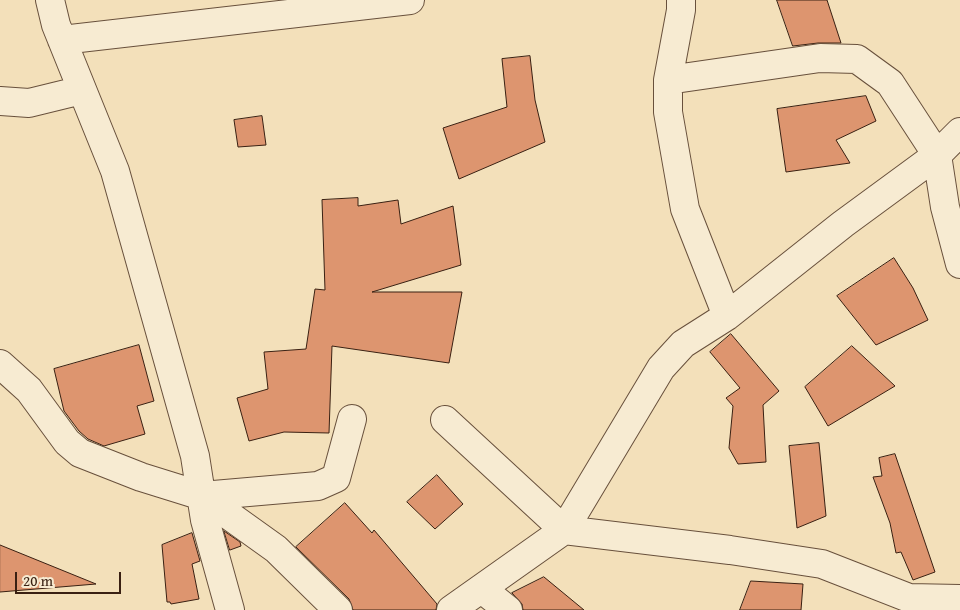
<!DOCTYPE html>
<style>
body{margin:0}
#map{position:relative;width:960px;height:610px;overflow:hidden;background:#f3e0ba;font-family:"Gentium Book Plus",serif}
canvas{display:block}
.scale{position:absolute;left:15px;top:572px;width:106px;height:22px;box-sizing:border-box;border:2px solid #392012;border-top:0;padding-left:6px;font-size:15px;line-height:18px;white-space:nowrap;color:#392012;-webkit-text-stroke:4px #f7ebd2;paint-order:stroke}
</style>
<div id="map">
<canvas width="960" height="610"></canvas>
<div class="scale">20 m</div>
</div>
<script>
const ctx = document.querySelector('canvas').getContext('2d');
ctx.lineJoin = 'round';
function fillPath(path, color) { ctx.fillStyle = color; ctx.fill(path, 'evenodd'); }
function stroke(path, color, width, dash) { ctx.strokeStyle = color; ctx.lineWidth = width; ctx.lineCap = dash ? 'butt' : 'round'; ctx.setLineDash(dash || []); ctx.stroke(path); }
const building = new Path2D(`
 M 777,0 L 827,0 L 841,43 L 818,43 L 793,46 Z
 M 530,56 L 535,100 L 545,142 L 459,179 L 443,128 L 507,107 L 502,59 Z
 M 866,96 L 876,121 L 836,140 L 850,163 L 786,172 L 777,109 Z
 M 262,116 L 266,145 L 238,147 L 234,120 Z
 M 358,198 L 358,206 L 398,200 L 401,224 L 453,206 L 461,265 L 372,292 L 462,292 L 449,363 L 332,346 L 329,433 L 284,432 L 249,441 L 237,398 L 268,389 L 264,352 L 306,349 L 315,289 L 325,290 L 322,200 Z
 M 894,258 L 913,288 L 928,320 L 876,345 L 837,296 Z
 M 731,334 L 779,391 L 763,405 L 766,462 L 738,464 L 729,448 L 733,406 L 726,398 L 740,388 L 710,352 Z
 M 139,345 L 154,401 L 137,406 L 145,434 L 104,446 L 88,439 L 79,431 L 64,411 L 54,369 Z
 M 852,346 L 895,386 L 828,426 L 805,387 Z
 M 819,443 L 826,516 L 797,528 L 789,446 Z
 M 895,454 L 935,572 L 913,580 L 901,552 L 896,553 L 890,523 L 873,477 L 882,476 L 879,458 Z
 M 437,475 L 463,504 L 435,529 L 407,502 Z
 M 345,503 L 372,533 L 374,530 L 437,604 L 436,610 L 353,610 L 349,599 L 296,547 Z
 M 224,531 L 240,542 L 241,546 L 230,550 Z
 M 192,533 L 200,561 L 192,564 L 199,599 L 171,604 L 170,602 L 167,602 L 162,545 Z
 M 0,545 L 96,584 L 0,592 Z
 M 544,577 L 584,610 L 523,610 L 522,604 L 512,593 Z
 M 751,581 L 803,584 L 801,610 L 740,610 Z`);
const street = new Path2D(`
 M 50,0 L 56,25 L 115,171 L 195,456 L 205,520 L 230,610
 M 681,0 L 681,10 L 668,80 L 668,112 L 685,209 L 727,316
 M 62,40 L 410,0
 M 668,80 L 820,58 L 857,59 L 890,83 L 937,155 L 945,207 L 960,264
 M 0,101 L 29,103 L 82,90
 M 0,364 L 29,390 L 67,442 L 80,453 L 141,477 L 202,496 L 276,549 L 338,610
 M 445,420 L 564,530 L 730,550 L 822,564 L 909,598 L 960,599
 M 202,496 L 318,486 L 336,478 L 352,419
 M 482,589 L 508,610
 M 451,610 L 564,530 L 661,368 L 683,344 L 727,316 L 843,224 L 937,155 L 960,132`);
fillPath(building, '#dd956f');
stroke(building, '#392012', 1);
stroke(street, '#68503c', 30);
stroke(street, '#f7ebd2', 28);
</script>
